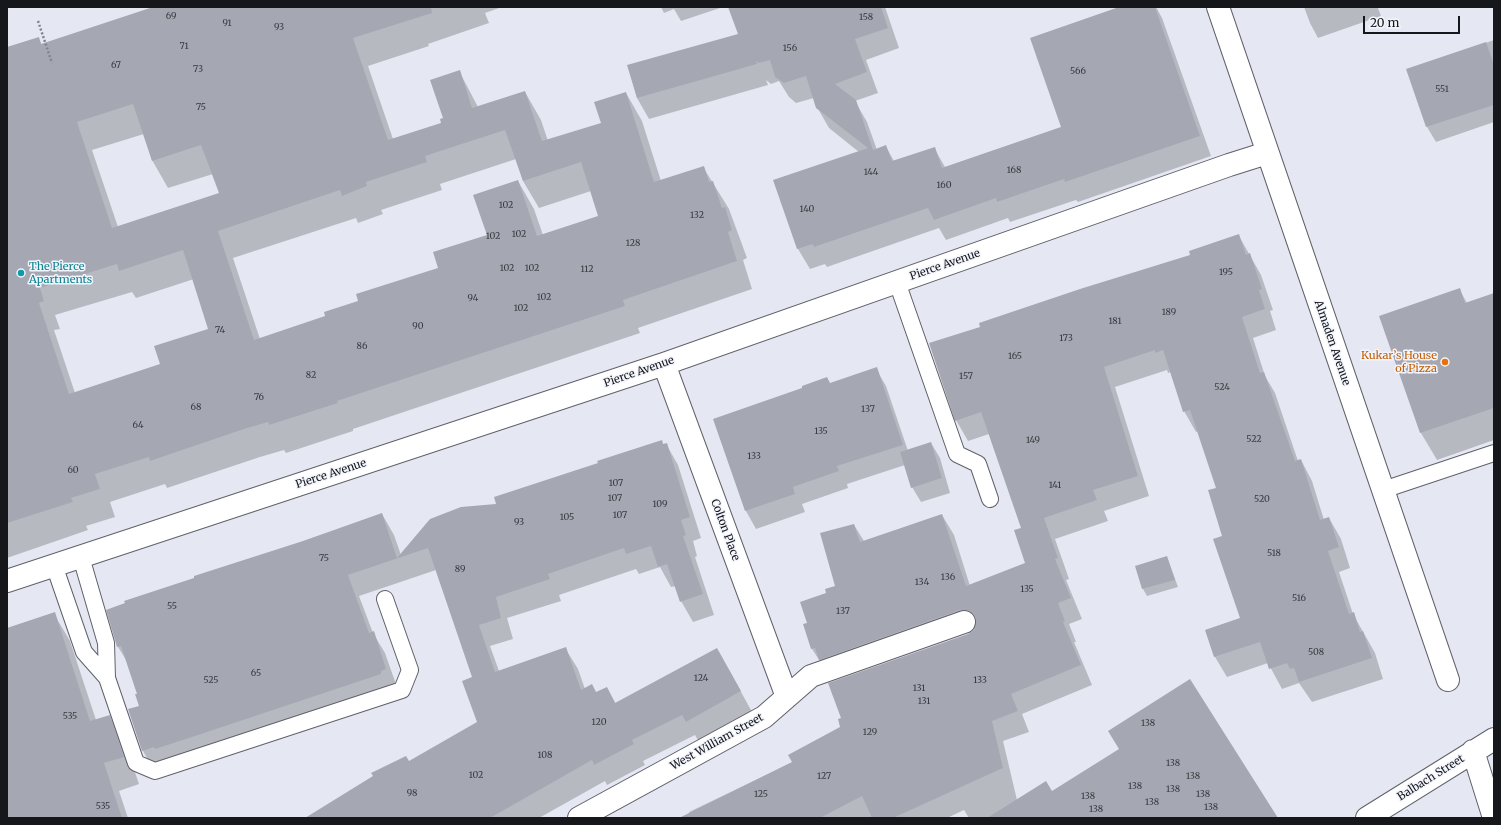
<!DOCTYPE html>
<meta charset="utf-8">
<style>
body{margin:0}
#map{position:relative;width:1501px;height:825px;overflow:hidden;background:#e5e8f2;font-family:Merriweather,serif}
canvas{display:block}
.frame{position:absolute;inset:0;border:8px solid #16171a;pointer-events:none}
.scale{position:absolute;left:1363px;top:16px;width:97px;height:18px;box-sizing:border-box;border:2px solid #16171a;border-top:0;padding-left:5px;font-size:12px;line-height:14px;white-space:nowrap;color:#16171a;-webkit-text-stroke:3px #f3f5fd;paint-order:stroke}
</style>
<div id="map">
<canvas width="1501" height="825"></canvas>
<div class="frame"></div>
<div class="scale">20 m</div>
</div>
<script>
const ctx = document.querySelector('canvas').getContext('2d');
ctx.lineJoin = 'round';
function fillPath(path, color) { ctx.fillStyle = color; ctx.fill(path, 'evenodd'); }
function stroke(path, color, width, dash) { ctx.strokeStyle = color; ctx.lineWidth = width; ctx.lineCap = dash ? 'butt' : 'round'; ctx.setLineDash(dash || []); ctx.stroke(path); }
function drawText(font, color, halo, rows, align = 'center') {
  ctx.font = font + ' Merriweather,serif'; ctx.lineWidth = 3; ctx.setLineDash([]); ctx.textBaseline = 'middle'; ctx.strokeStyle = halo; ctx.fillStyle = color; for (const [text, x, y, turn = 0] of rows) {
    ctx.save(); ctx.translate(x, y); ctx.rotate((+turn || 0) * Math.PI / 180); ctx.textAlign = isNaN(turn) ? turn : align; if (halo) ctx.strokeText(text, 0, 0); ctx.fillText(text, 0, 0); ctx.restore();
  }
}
const shadow = new Path2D(`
 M 157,7 L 502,7 L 485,13 L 489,23 L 428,44 L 429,46 L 368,66 L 393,139 L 442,123 L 459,71 L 478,107 L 525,92 L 541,120 L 548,141 L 602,124 L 626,93 L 642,121 L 661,181 L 703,167 L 729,209 L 747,258 L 743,260 L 752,289 L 638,328 L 640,333 L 353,429 L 353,431 L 286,453 L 284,450 L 260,457 L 167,488 L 165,484 L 110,502 L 115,517 L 86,526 L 88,530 L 7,558 L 7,48 L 38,38 L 42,45 ZM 144,134 L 152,160 L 168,188 L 213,174 L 221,194 L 118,227 L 92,150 ZM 516,159 L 523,181 L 539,208 L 591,191 L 599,217 L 543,235 L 534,209 L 518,181 L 488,236 L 440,268 L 326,317 L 260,339 L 233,258 L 356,218 L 358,223 L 383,214 L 381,210 L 442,190 L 440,184 ZM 194,279 L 210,329 L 161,365 L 75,393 L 54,330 L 60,329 L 55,315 L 132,292 L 136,298 Z
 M 661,7 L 723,7 L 681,21 L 674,9 L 664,13 Z
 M 729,7 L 885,7 L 899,48 L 866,60 L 878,93 L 855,101 L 867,122 L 877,150 L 886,147 L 894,161 L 934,148 L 945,167 L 1062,127 L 1122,7 L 1156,7 L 1162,18 L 1211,156 L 1078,202 L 1076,200 L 1010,222 L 1008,218 L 946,240 L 939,228 L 827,267 L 825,264 L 810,269 L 798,249 L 775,180 L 859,152 L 829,128 L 817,107 L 814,98 L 796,103 L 789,97 L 779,81 L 771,84 L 766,80 L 768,85 L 649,119 L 637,98 L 628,66 L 739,35 Z
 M 1304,7 L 1383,7 L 1378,8 L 1381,16 L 1318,38 L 1310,23 Z
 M 1494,40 L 1494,122 L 1436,142 L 1427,127 L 1407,70 Z
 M 1239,236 L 1261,275 L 1273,310 L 1270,311 L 1276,330 L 1253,338 L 1265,376 L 1275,393 L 1298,461 L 1301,460 L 1312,481 L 1324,520 L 1329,518 L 1341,539 L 1350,568 L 1339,572 L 1353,614 L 1375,653 L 1383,679 L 1312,702 L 1299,683 L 1282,689 L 1268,663 L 1227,677 L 1215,657 L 1206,630 L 1241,618 L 1223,537 L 1218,488 L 1198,431 L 1196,432 L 1184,411 L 1171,372 L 1168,373 L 1167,370 L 1115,387 L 1149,496 L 1104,511 L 1108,521 L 1055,539 L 1069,579 L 1066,580 L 1082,619 L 1069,624 L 1076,642 L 1074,642 L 1092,685 L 1022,714 L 1029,732 L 1003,741 L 1017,800 L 1052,793 L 1277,818 L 969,818 L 964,810 L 947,818 L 687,818 L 691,816 L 689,812 L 793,762 L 975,630 L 832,680 L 812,649 L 804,625 L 808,624 L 827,593 L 836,586 L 854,525 L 864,541 L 942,515 L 954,535 L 970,586 L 1026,564 L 1022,528 L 989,434 L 968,441 L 956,420 L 1192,256 Z
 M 1459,289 L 1467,303 L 1494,294 L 1494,440 L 1437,460 L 1421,433 L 1380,317 Z
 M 876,369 L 886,386 L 908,451 L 931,443 L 940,458 L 950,493 L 921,502 L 912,487 L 905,465 L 847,484 L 848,488 L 802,504 L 805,512 L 756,529 L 746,511 L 715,420 Z
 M 661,441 L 663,445 L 666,444 L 678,465 L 701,538 L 693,541 L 697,556 L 695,557 L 714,615 L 693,622 L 681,601 L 676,586 L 671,587 L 660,567 L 639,574 L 636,569 L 559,595 L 561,601 L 507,618 L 513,639 L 490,646 L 499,671 L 565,648 L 578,669 L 585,689 L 596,693 L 607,688 L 616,704 L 729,670 L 752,712 L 699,742 L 695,735 L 643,761 L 645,765 L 607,785 L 605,781 L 539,818 L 310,818 L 478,723 L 473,678 L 436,570 L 359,596 L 373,633 L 385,653 L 398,690 L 155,772 L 143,751 L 138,694 L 128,663 L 118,647 L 107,610 L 382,514 L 394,535 L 401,555 L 497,505 Z
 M 1167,557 L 1178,587 L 1147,596 L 1143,589 L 1137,566 Z
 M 54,614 L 70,641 L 96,720 L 109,716 L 125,743 L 139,784 L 119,791 L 128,818 L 7,818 L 7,629 Z`);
const building = new Path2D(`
 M 153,7 L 431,7 L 432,13 L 353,38 L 388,140 L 441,123 L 440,119 L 443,118 L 430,80 L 460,70 L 472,108 L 525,91 L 542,141 L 601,123 L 594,102 L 626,92 L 654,182 L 704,166 L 709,182 L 713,181 L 722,208 L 725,207 L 732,230 L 728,232 L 737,261 L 623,300 L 625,306 L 337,401 L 338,403 L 269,425 L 268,422 L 244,429 L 150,461 L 149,457 L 95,474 L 100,489 L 71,498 L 73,502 L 7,523 L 7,47 L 39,37 L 41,44 ZM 133,104 L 152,161 L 201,145 L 219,193 L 112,228 L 77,122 ZM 505,130 L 523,181 L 581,162 L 598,216 L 537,236 L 518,180 L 473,195 L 487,235 L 433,252 L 438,268 L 356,294 L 358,301 L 324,312 L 325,316 L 254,340 L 218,231 L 340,190 L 342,196 L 367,186 L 366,182 L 427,162 L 425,156 ZM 183,250 L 208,329 L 154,346 L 160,364 L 69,394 L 39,303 L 44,301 L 40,288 L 117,264 L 119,271 Z
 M 728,7 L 881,7 L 888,28 L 855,39 L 867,72 L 835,84 L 856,100 L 873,150 L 886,145 L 892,161 L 935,147 L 942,168 L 1061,127 L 1030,38 L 1119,7 L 1155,7 L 1200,136 L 1065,182 L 1064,179 L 997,202 L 996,198 L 934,220 L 928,208 L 814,247 L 813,244 L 797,249 L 773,180 L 868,148 L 816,108 L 806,76 L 784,83 L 775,77 L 770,60 L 759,63 L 756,61 L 757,64 L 637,98 L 627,65 L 738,34 Z
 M 1486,42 L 1494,65 L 1494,105 L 1426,127 L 1406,69 Z
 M 1239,234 L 1246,255 L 1250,253 L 1262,289 L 1259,290 L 1265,309 L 1242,317 L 1260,373 L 1264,372 L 1295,461 L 1301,459 L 1320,520 L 1329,517 L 1339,547 L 1328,551 L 1349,614 L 1354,612 L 1360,632 L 1363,631 L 1372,658 L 1299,682 L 1294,668 L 1290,669 L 1287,663 L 1269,669 L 1260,642 L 1214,657 L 1205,630 L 1240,618 L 1213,539 L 1222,536 L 1208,490 L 1216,488 L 1190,410 L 1183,412 L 1163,350 L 1155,353 L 1155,350 L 1104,367 L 1138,476 L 1093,490 L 1097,500 L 1044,518 L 1058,558 L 1055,559 L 1071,598 L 1058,603 L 1065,621 L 1063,622 L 1081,665 L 1011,694 L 1018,711 L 992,721 L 1003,768 L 893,818 L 872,818 L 862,796 L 820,818 L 679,818 L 792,762 L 788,755 L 840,727 L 838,719 L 841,718 L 828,683 L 968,634 L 974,630 L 976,625 L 976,618 L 972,613 L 967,610 L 960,610 L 819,660 L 815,648 L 811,649 L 803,624 L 807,623 L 800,602 L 826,593 L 825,589 L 835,586 L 820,533 L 854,524 L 860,542 L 942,514 L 966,586 L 1025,563 L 1014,530 L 1021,528 L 981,412 L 955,421 L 929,343 L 980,327 L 979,323 L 1080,289 L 1190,255 L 1189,251 Z
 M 1460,288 L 1465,303 L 1494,293 L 1494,408 L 1420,433 L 1379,316 Z
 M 877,367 L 903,445 L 837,466 L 839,471 L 793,487 L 795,494 L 745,511 L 713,419 L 802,388 L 802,386 L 827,377 L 830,383 Z
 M 662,440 L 663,444 L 667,443 L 690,517 L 681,520 L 686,535 L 683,536 L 703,594 L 680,602 L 667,564 L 658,567 L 651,546 L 626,554 L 624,548 L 548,574 L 550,579 L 496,597 L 501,618 L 479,625 L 495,672 L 566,647 L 581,690 L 592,684 L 596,692 L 607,687 L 615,703 L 717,648 L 741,691 L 686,722 L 682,715 L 632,740 L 634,744 L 594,765 L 592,760 L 490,818 L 305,818 L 373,776 L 371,773 L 406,756 L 409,761 L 477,722 L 462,681 L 472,677 L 428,548 L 348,575 L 369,633 L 374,631 L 386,669 L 381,671 L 381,674 L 186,739 L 155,749 L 154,747 L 142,751 L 128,709 L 139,706 L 135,694 L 137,694 L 121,646 L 117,647 L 106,610 L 125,603 L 124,601 L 194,578 L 194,576 L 303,541 L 382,513 L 397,558 L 430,519 L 461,507 L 496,504 L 494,497 L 598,463 L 597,461 Z
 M 931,442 L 942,478 L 911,488 L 900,452 Z
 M 1167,556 L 1175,580 L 1142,589 L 1135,566 Z
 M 55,612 L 90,721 L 110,715 L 124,757 L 104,763 L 122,818 L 7,818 L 7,628 Z
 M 1190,679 L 1278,818 L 987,818 L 1046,781 L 1052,791 L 1119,749 L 1108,731 Z`);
const path = new Path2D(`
 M 38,21 L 52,63`);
const service = new Path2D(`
 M 897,282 L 957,454 L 978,464 L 990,499
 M 1383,490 L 1494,453
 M 81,557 L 106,643 L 107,678 L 136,763 L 155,771 L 402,690 L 410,670 L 385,599
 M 54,565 L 84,652 L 107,678`);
const minor = new Path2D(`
 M 1218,7 L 1448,680
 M 664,364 L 787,697
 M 7,581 L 664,364 L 1229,165 L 1267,153
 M 1473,751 L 1494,818
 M 579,818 L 764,717 L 811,676 L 964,622
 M 1367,818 L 1494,739`);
const markers = [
 [21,273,4,"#0f9aa8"],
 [1445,362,4,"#e8710a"]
];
const numberNames = [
 ["69",171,16],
 ["158",866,17],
 ["91",227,23],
 ["93",279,27],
 ["71",184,46],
 ["156",790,48],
 ["67",116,65],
 ["73",198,69],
 ["566",1078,71],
 ["551",1442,89],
 ["75",201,107],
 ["168",1014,170],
 ["144",871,172],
 ["160",944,185],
 ["102",506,205],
 ["140",807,209],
 ["132",697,215],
 ["102",519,234],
 ["102",493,236],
 ["128",633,243],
 ["102",507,268],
 ["102",532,268],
 ["112",587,269],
 ["195",1226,272],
 ["102",544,297],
 ["94",473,298],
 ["102",521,308],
 ["189",1169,312],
 ["181",1115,321],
 ["90",418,326],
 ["74",220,330],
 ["173",1066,338],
 ["86",362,346],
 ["165",1015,356],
 ["82",311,375],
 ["157",966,376],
 ["524",1222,387],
 ["76",259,397],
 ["68",196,407],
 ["137",868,409],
 ["64",138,425],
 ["135",821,431],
 ["522",1254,439],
 ["149",1033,440],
 ["133",754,456],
 ["60",73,470],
 ["107",616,483],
 ["141",1055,485],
 ["107",615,498],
 ["520",1262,499],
 ["109",660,504],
 ["107",620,515],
 ["105",567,517],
 ["93",519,522],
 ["518",1274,553],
 ["75",324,558],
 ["89",460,569],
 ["136",948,577],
 ["134",922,582],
 ["135",1027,589],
 ["516",1299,598],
 ["55",172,606],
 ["137",843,611],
 ["508",1316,652],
 ["65",256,673],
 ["124",701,678],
 ["525",211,680],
 ["133",980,680],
 ["131",919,688],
 ["131",924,701],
 ["535",70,716],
 ["120",599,722],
 ["138",1148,723],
 ["129",870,732],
 ["108",545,755],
 ["138",1173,763],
 ["102",476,775],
 ["127",824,776],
 ["138",1193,776],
 ["138",1135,786],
 ["138",1173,789],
 ["98",412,793],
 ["125",761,794],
 ["138",1203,794],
 ["138",1088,796],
 ["138",1152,802],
 ["535",103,806],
 ["138",1211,807],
 ["138",1096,809]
];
const streetNames = [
 ["Pierce Avenue",945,265,-19],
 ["Almaden Avenue",1332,343,71],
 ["Pierce Avenue",639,372,-19],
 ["Pierce Avenue",331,474,-18],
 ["Colton Place",725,530,70],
 ["West William Street",717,742,-29],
 ["Balbach Street",1431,778,-32]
];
const cultureNames = [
 ["The Pierce",29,267],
 ["Apartments",29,280]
];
const foodNames = [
 ["Kukar’s House",1437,356],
 ["of Pizza",1437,369]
];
fillPath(shadow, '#0003');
fillPath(building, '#a5a8b2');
stroke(service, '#5f616a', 18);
stroke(minor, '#5f616a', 24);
stroke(path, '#82848a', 2.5, [2, 2]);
stroke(service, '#fff', 16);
stroke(minor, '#fff', 22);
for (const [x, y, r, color] of markers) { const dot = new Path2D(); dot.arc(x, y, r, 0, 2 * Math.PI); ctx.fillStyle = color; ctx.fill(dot); stroke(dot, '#f3f5fd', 1.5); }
drawText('9px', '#3a3b40', null, numberNames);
drawText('11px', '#16171a', '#f3f5fd', streetNames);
drawText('11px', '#0d838f', '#f3f5fd', cultureNames, 'left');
drawText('11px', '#c56008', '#f3f5fd', foodNames, 'right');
</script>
